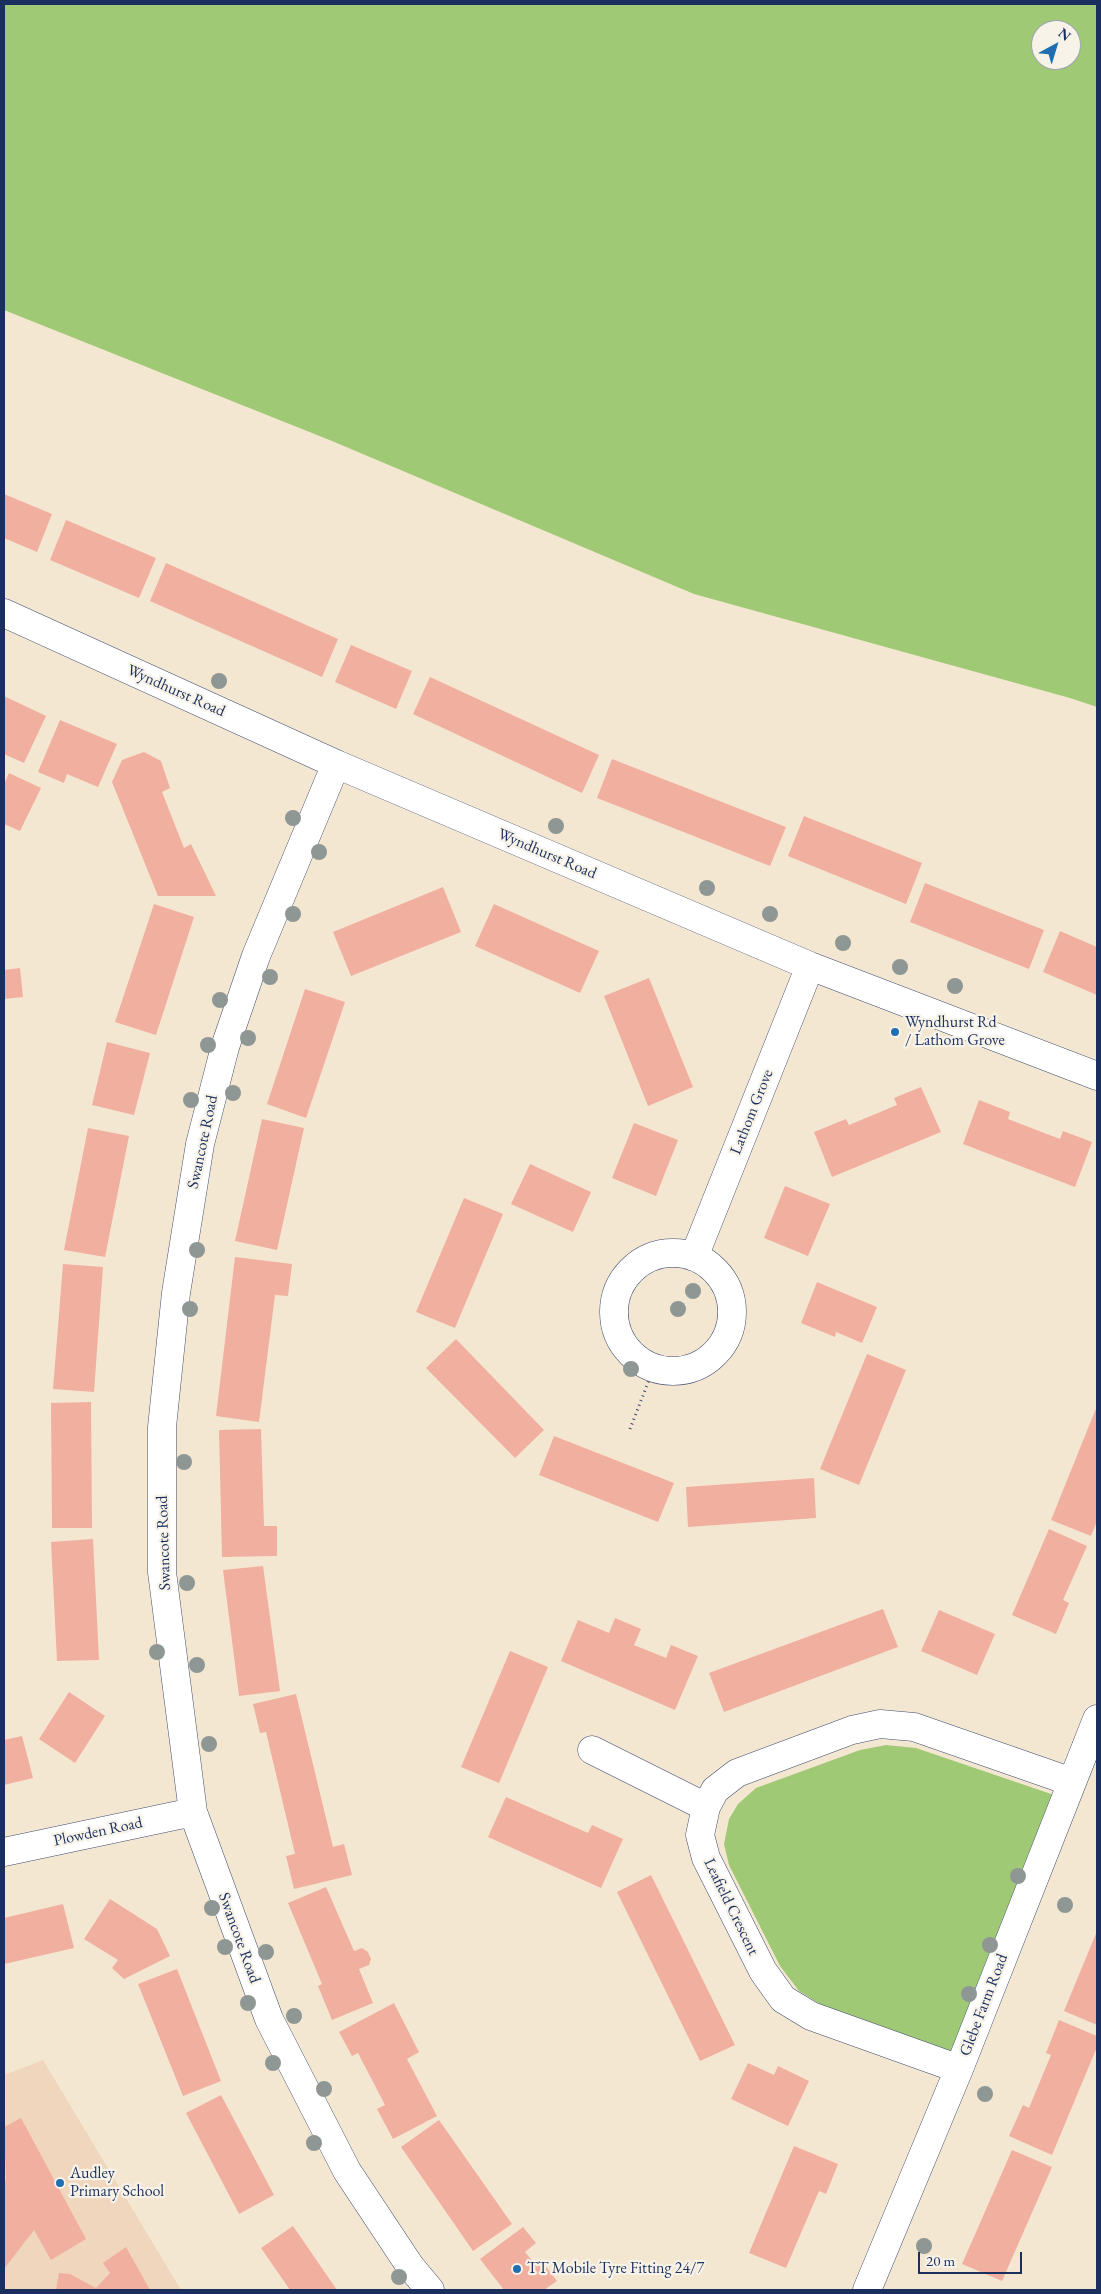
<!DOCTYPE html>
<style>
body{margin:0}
#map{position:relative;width:1101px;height:2294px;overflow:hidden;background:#f4e7d1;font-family:"EB Garamond",serif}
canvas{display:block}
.frame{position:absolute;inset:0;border:5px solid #1b2f5e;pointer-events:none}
.north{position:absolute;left:1031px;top:20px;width:50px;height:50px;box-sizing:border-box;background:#f7f3e8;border:1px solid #9fa5b1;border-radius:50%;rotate:39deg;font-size:14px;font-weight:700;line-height:20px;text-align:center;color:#1b2f5e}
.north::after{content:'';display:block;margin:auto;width:18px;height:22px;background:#1f6fb2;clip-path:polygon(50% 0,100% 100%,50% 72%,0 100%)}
.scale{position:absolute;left:918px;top:2252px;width:104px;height:22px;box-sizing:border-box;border:2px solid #1b2f5e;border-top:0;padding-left:6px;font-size:15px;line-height:18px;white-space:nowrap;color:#1b2f5e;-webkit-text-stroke:4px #f7f3e8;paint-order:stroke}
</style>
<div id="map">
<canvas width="1101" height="2294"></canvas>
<div class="frame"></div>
<div class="north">N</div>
<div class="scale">20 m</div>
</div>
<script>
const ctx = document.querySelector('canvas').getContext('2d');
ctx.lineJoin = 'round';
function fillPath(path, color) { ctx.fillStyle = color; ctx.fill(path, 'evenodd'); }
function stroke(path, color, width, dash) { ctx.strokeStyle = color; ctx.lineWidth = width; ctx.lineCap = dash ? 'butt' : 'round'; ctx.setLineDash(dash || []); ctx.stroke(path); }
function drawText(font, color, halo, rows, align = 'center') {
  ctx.font = font + ' "EB Garamond",serif'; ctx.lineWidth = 4.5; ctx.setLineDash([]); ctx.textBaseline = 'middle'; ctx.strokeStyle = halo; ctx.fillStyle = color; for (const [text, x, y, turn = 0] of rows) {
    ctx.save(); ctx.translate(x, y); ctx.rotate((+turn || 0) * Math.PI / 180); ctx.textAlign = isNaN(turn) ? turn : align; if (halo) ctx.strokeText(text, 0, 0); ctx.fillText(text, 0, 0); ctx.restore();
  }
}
const built = new Path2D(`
 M 43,2060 L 181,2290 L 4,2290 L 4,2075 Z`);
const green = new Path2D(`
 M 4,4 L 1097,4 L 1097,707 L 1070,698 L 694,594 L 332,441 L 4,310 ZM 1041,30 L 1071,30 L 1071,60 L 1041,60 Z
 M 886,1745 L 916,1748 L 1057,1796 L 955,2054 L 823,2006 L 799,1991 L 780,1966 L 729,1865 L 724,1844 L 729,1819 L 738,1804 L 756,1788 L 860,1750 Z`);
const building = new Path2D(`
 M 4,494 L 52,514 L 37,552 L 4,538 Z
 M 66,520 L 156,558 L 139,598 L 50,560 Z
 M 166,563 L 338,639 L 322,677 L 150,601 Z
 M 351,645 L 412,671 L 396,709 L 335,682 Z
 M 430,677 L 599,755 L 582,793 L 413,714 Z
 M 4,696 L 46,716 L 24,763 L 4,754 Z
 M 60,720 L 117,744 L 98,787 L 67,774 L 64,783 L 38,772 Z
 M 144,752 L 161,761 L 170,788 L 162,792 L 184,848 L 191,844 L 216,896 L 158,896 L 112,782 L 122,760 Z
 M 612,759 L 786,827 L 770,866 L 597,798 Z
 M 9,773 L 41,788 L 20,831 L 4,824 L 4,784 Z
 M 804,816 L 922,863 L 906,904 L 788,856 Z
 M 925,883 L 1044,930 L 1029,969 L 910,922 Z
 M 443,887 L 461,932 L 351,976 L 333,932 Z
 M 154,904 L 194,917 L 156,1035 L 115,1022 Z
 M 494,904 L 599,951 L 580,993 L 475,946 Z
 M 1060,931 L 1097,947 L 1097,995 L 1043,972 Z
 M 20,968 L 23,997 L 4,999 L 4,970 Z
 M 649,978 L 693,1087 L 648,1106 L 604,996 Z
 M 305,989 L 345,1002 L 306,1118 L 267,1104 Z
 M 107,1042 L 150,1053 L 134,1115 L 92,1105 Z
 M 921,1087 L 941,1132 L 832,1177 L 814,1132 L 846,1119 L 849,1125 L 897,1105 L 894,1098 Z
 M 979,1100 L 1010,1112 L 1008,1119 L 1060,1139 L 1063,1131 L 1092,1142 L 1075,1187 L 963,1144 Z
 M 262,1119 L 304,1128 L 277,1250 L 235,1241 Z
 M 634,1123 L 678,1140 L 656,1196 L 612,1178 Z
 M 88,1128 L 129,1136 L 105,1257 L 64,1250 Z
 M 530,1164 L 591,1192 L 573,1232 L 511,1204 Z
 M 785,1186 L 830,1204 L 808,1256 L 764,1238 Z
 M 464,1198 L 503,1214 L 455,1328 L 416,1312 Z
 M 235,1257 L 292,1264 L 288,1296 L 275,1295 L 259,1422 L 216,1416 Z
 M 63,1264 L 103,1267 L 94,1392 L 53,1389 Z
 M 817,1282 L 877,1307 L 862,1343 L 836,1332 L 835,1337 L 801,1323 Z
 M 456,1339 L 544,1430 L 515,1458 L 426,1368 Z
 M 867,1354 L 906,1370 L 859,1485 L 820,1469 Z
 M 91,1402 L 92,1528 L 52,1528 L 51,1403 Z
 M 1097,1406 L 1097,1521 L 1091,1536 L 1051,1520 Z
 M 261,1429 L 264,1526 L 277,1526 L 277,1556 L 222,1557 L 219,1430 Z
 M 554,1436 L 674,1483 L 658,1522 L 539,1475 Z
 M 814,1478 L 816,1518 L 688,1527 L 686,1487 Z
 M 1049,1529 L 1087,1546 L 1063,1600 L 1069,1603 L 1056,1634 L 1012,1615 Z
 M 93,1539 L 99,1660 L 57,1661 L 51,1542 Z
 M 263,1566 L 280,1691 L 239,1696 L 223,1570 Z
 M 883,1609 L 898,1647 L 724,1712 L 709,1673 Z
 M 939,1610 L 995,1634 L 977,1675 L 921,1651 Z
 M 615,1618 L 641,1629 L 634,1645 L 666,1658 L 671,1645 L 698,1656 L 675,1710 L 561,1661 L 578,1620 L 609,1633 Z
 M 510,1651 L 548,1667 L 499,1783 L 461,1767 Z
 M 69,1692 L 105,1716 L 75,1763 L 39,1739 Z
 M 296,1694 L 333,1847 L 344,1844 L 352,1875 L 294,1889 L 286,1856 L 295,1854 L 266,1732 L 260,1733 L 253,1704 Z
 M 22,1736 L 33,1778 L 4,1785 L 4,1740 Z
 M 506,1797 L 588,1833 L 592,1825 L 623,1839 L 601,1888 L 488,1837 Z
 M 651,1875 L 735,2045 L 700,2061 L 617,1892 Z
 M 326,1887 L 354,1951 L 362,1948 L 368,1952 L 371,1959 L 369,1965 L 359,1969 L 373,2003 L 332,2020 L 318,1986 L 322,1984 L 288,1903 Z
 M 110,1899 L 157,1929 L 170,1956 L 124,1979 L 112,1968 L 118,1960 L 84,1939 Z
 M 63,1904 L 74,1948 L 4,1964 L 4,1918 Z
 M 1097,1931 L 1097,2025 L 1064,2011 Z
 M 177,1969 L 221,2081 L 183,2096 L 138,1984 Z
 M 394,2003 L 419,2052 L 407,2059 L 437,2116 L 393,2139 L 377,2109 L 385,2105 L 358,2053 L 352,2056 L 339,2032 Z
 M 1059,2020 L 1097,2036 L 1097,2047 L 1052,2155 L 1009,2136 L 1023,2105 L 1029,2108 L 1051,2055 L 1046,2053 Z
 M 748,2063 L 774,2075 L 778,2066 L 809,2081 L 788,2126 L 731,2099 Z
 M 221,2095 L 274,2195 L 239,2214 L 186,2113 Z
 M 21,2118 L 86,2239 L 51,2260 L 34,2230 L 4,2269 L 4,2182 L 6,2180 L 4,2127 Z
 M 439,2120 L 512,2224 L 473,2251 L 401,2147 Z
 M 794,2146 L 838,2164 L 826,2194 L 819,2191 L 786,2268 L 749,2253 Z
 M 1012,2150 L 1052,2167 L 1002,2281 L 962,2264 Z
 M 293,2226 L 337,2290 L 290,2290 L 261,2248 Z
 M 523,2227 L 536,2243 L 525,2252 L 534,2263 L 540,2259 L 557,2281 L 544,2290 L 504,2290 L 480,2259 Z
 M 126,2247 L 150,2290 L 56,2290 L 59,2273 L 70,2274 L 96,2288 L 110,2273 L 103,2263 Z`);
const path = new Path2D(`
 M 630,1429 L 654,1367`);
const minor = new Path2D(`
 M 4,613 L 336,764 L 810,966 L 1097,1076
 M 336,764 L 256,956 L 225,1047 L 200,1144 L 176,1293 L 162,1427 L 162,1572 L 193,1812 L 269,2019 L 347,2171 L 410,2266 L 430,2290
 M614 1312a59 59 0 1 1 118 0a59 59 0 1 1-118 0Z
 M 694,1257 L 810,966
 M 592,1750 L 706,1807
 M 4,1852 L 193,1812
 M 959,2069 L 811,2016 L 783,1999 L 763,1971 L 706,1858 L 700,1835 L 706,1807 L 715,1790 L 737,1773 L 852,1730 L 880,1724 L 914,1727 L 1072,1782
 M 867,2290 L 959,2069 L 1097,1719`);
const trees = [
 [219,681],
 [293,818],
 [556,826],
 [319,852],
 [707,888],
 [293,914],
 [770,914],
 [843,943],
 [900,967],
 [270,977],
 [955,986],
 [220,1000],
 [248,1038],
 [208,1045],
 [233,1093],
 [191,1100],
 [197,1250],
 [693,1291],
 [190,1309],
 [678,1309],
 [631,1369],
 [184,1462],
 [187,1583],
 [157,1652],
 [197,1665],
 [209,1744],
 [1018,1876],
 [1065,1905],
 [212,1908],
 [990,1945],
 [225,1947],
 [266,1952],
 [969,1994],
 [248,2003],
 [294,2016],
 [273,2063],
 [324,2089],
 [985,2094],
 [314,2143],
 [924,2246],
 [399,2277]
];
const markers = [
 [895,1032,5,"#1f6fb2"],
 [60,2183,5,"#1f6fb2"],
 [517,2269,5,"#1f6fb2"]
];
const streetNames = [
 ["Wyndhurst Road",176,691,24],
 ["Wyndhurst Road",547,854,23],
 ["Lathom Grove",752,1112,-68],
 ["Swancote Road",203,1142,-78],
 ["Swancote Road",164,1543,-92],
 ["Plowden Road",98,1832,-12],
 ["Leafield Crescent",731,1907,64],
 ["Swancote Road",239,1938,70],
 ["Glebe Farm Road",984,2005,-69]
];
const poiNames = [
 ["Wyndhurst Rd",905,1023],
 ["/ Lathom Grove",905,1041],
 ["Audley",70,2174],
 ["Primary School",70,2192],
 ["TT Mobile Tyre Fitting 24/7",527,2269]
];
fillPath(built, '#efd6bc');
fillPath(green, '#a0c975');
fillPath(building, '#f1afa0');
stroke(minor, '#3c4b6f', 29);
stroke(path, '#3c4b6f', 3, [1, 4]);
stroke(minor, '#fff', 28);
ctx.fillStyle = '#8f9795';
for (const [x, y] of trees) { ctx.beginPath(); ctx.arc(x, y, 8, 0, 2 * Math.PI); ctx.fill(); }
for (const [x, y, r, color] of markers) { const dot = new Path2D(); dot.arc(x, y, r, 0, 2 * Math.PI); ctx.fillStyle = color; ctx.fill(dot); stroke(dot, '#f7f3e8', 2); }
drawText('16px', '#1b2f5e', '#f7f3e8', streetNames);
drawText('16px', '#1b2f5e', '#f7f3e8', poiNames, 'left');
</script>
